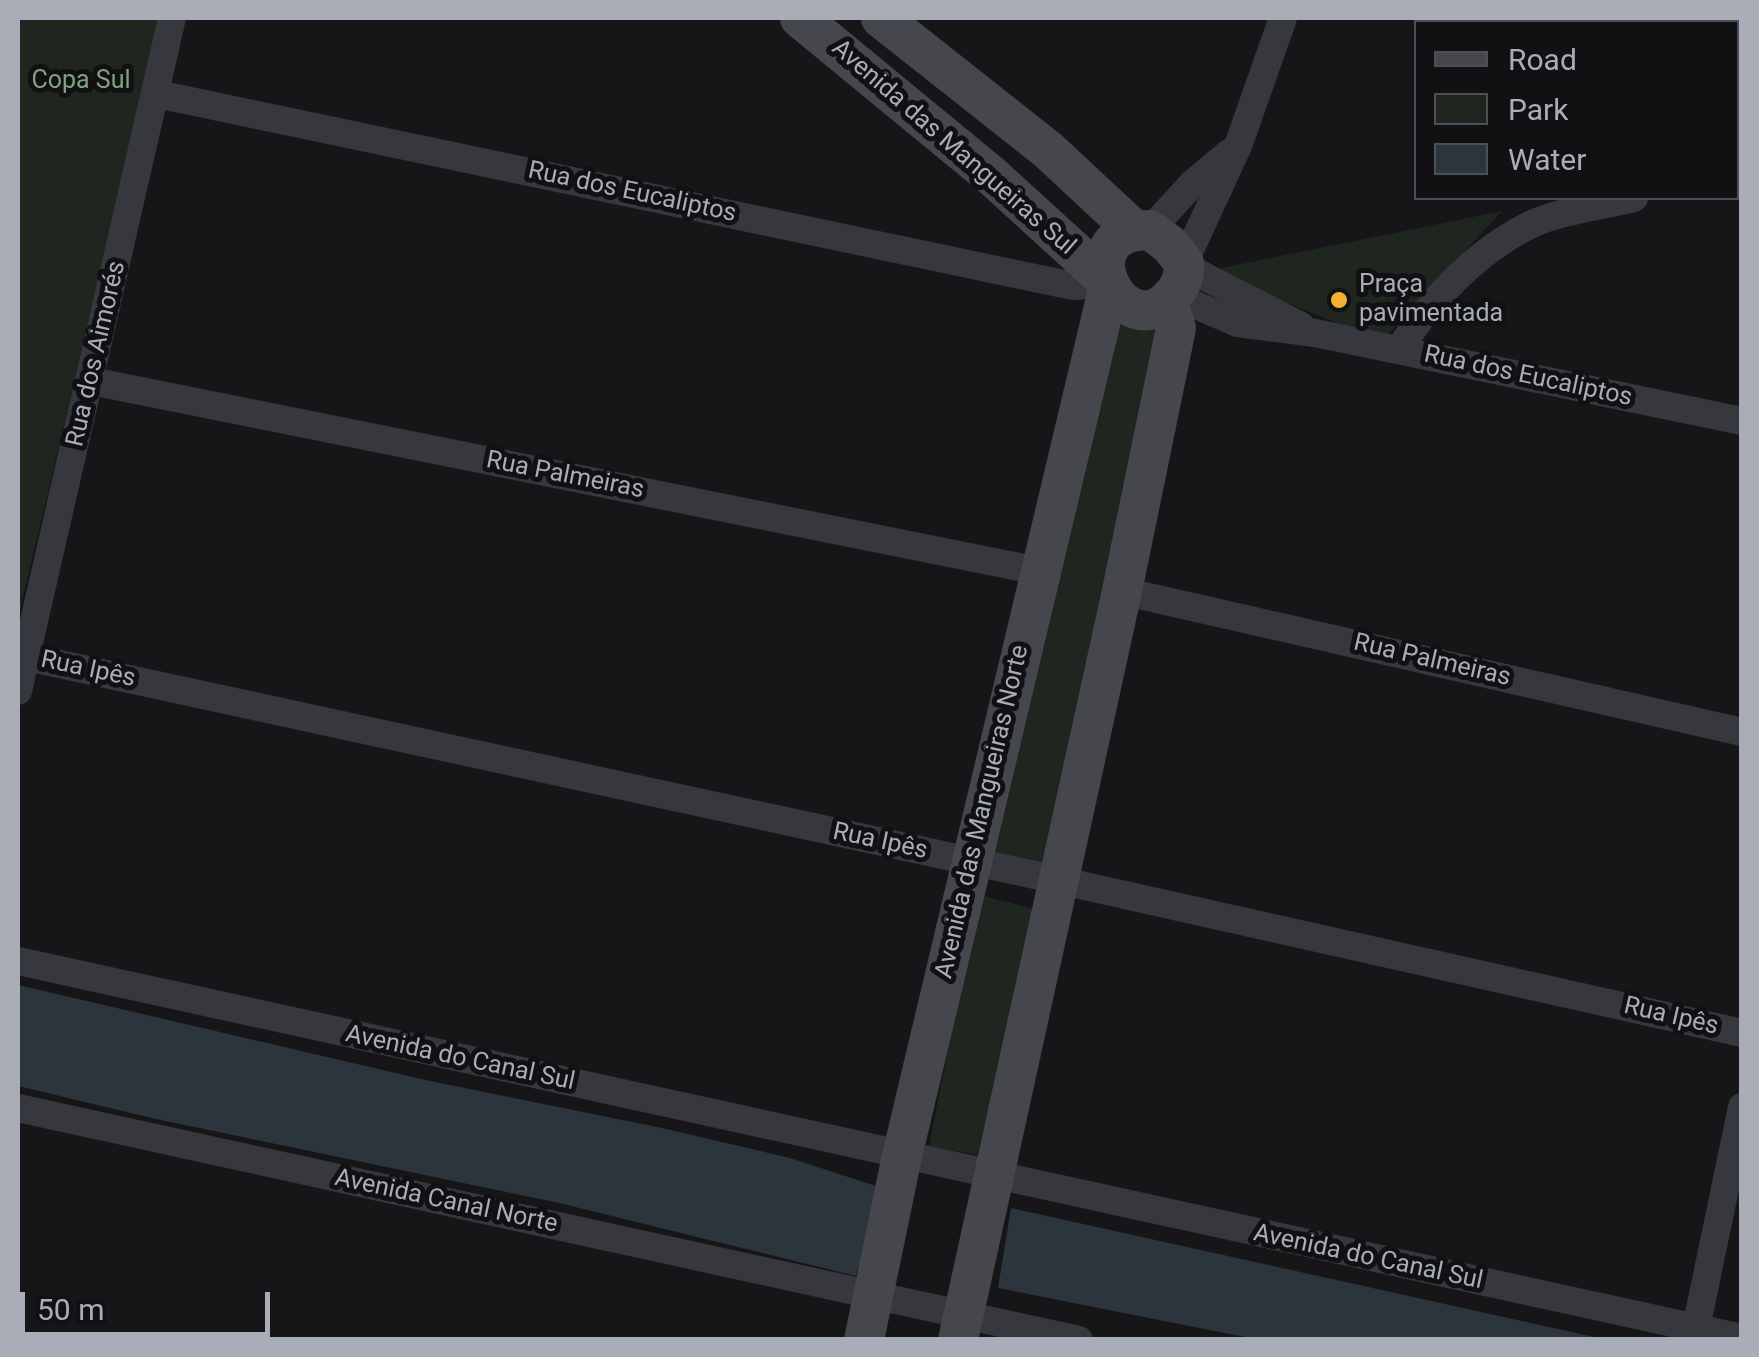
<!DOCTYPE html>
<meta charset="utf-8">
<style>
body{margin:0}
#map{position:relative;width:1759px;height:1357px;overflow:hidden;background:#161618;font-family:Roboto,sans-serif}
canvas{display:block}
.frame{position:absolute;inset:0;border:20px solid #a8adb8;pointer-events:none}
.legend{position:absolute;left:1414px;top:20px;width:325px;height:180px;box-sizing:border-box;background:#111113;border:2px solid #4d4f55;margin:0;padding:12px 18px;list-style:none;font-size:30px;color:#a8adb8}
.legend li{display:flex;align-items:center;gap:20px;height:50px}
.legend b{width:50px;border:2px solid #4d4f55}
.scale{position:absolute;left:20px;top:1292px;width:250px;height:45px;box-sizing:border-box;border:5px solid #a8adb8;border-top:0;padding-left:12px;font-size:30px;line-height:35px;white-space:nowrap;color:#a8adb8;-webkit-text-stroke:8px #111113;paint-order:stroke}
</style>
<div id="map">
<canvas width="1759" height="1357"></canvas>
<div class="frame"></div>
<ul class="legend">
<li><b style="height:12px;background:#45474d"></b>Road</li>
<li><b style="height:28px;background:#1e261f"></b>Park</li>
<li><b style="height:28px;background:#2c353c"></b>Water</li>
</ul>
<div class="scale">50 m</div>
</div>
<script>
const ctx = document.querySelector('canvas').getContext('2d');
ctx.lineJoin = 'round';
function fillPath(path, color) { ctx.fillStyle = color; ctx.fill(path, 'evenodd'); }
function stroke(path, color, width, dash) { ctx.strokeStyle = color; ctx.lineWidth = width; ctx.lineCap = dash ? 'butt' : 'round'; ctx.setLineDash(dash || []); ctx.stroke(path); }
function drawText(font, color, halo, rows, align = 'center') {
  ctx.font = font + ' Roboto,sans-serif'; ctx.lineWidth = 10; ctx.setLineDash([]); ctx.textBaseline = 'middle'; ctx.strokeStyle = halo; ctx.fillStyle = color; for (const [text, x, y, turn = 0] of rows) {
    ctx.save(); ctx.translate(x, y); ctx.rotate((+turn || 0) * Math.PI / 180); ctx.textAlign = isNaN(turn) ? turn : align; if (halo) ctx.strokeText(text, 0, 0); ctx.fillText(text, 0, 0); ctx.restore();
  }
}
const green = new Path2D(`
 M 18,18 L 161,18 L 18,618 Z
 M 1502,211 L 1382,341 L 1207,271 Z
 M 1120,318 L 1162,328 L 1046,861 L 1027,869 L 996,857 L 991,842 Z
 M 979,895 L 1039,910 L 977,1155 L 929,1146 Z`);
const water = new Path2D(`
 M 18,985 L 430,1081 L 662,1128 L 790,1158 L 882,1188 L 856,1276 L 559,1203 L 156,1119 L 18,1086 Z
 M 1011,1208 L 1603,1339 L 1255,1339 L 998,1288 Z`);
const street = new Path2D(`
 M 157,94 L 1073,286 L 1108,284
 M 1736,172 L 1742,170
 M 1150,230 L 1193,183 L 1229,153
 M 1184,263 L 1238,146 L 1283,18
 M 1186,267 L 1301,326
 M 1173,295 L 1237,323 L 1315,333 L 1742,421
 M 1399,350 C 1429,301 1476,252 1528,226 C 1556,211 1603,206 1634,198
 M 91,381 L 1039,571
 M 1122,591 L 1742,732
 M 18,655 L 1058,880 L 1742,1033
 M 18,691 L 172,18
 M 18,961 L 1742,1338
 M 18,1108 L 1079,1340
 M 1696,1328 L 1742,1107`);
const secondary = new Path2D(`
 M 800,18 L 992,176 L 1106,280
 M 881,18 L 1048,150 L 1135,231
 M 1150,230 L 1170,245 L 1184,263 C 1185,276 1180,288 1170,298 C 1124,348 1061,231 1150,230 Z
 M 864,1340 L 902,1156 L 1109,286
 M 958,1340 L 1122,591 L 1176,328 L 1168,302`);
const markers = [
 [1339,300,10,"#f2b134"]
];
const parkNames = [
 ["Copa Sul",81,82]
];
const streetNames = [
 ["Avenida das Mangueiras Sul",953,148,41],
 ["Rua dos Eucaliptos",632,193,12],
 ["Rua dos Aimorés",97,354,-77],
 ["Rua dos Eucaliptos",1528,377,12],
 ["Rua Palmeiras",565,476,11],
 ["Rua Palmeiras",1432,661,13],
 ["Rua Ipês",88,670,12],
 ["Avenida das Mangueiras Norte",983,812,-77],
 ["Rua Ipês",880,842,12],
 ["Rua Ipês",1671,1017,13],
 ["Avenida do Canal Sul",460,1059,12],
 ["Avenida Canal Norte",446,1202,12],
 ["Avenida do Canal Sul",1368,1258,12]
];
const poiNames = [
 ["Praça",1359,286],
 ["pavimentada",1359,315]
];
fillPath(green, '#1e261f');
fillPath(water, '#2c353c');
stroke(street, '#37383d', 28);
stroke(secondary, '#45474d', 40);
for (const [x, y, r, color] of markers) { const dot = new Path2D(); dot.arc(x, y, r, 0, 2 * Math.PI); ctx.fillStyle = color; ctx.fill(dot); stroke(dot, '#111113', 4); }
drawText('25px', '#7fa381', '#111113', parkNames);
drawText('25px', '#a8adb8', '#111113', streetNames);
drawText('25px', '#a8adb8', '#111113', poiNames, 'left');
</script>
